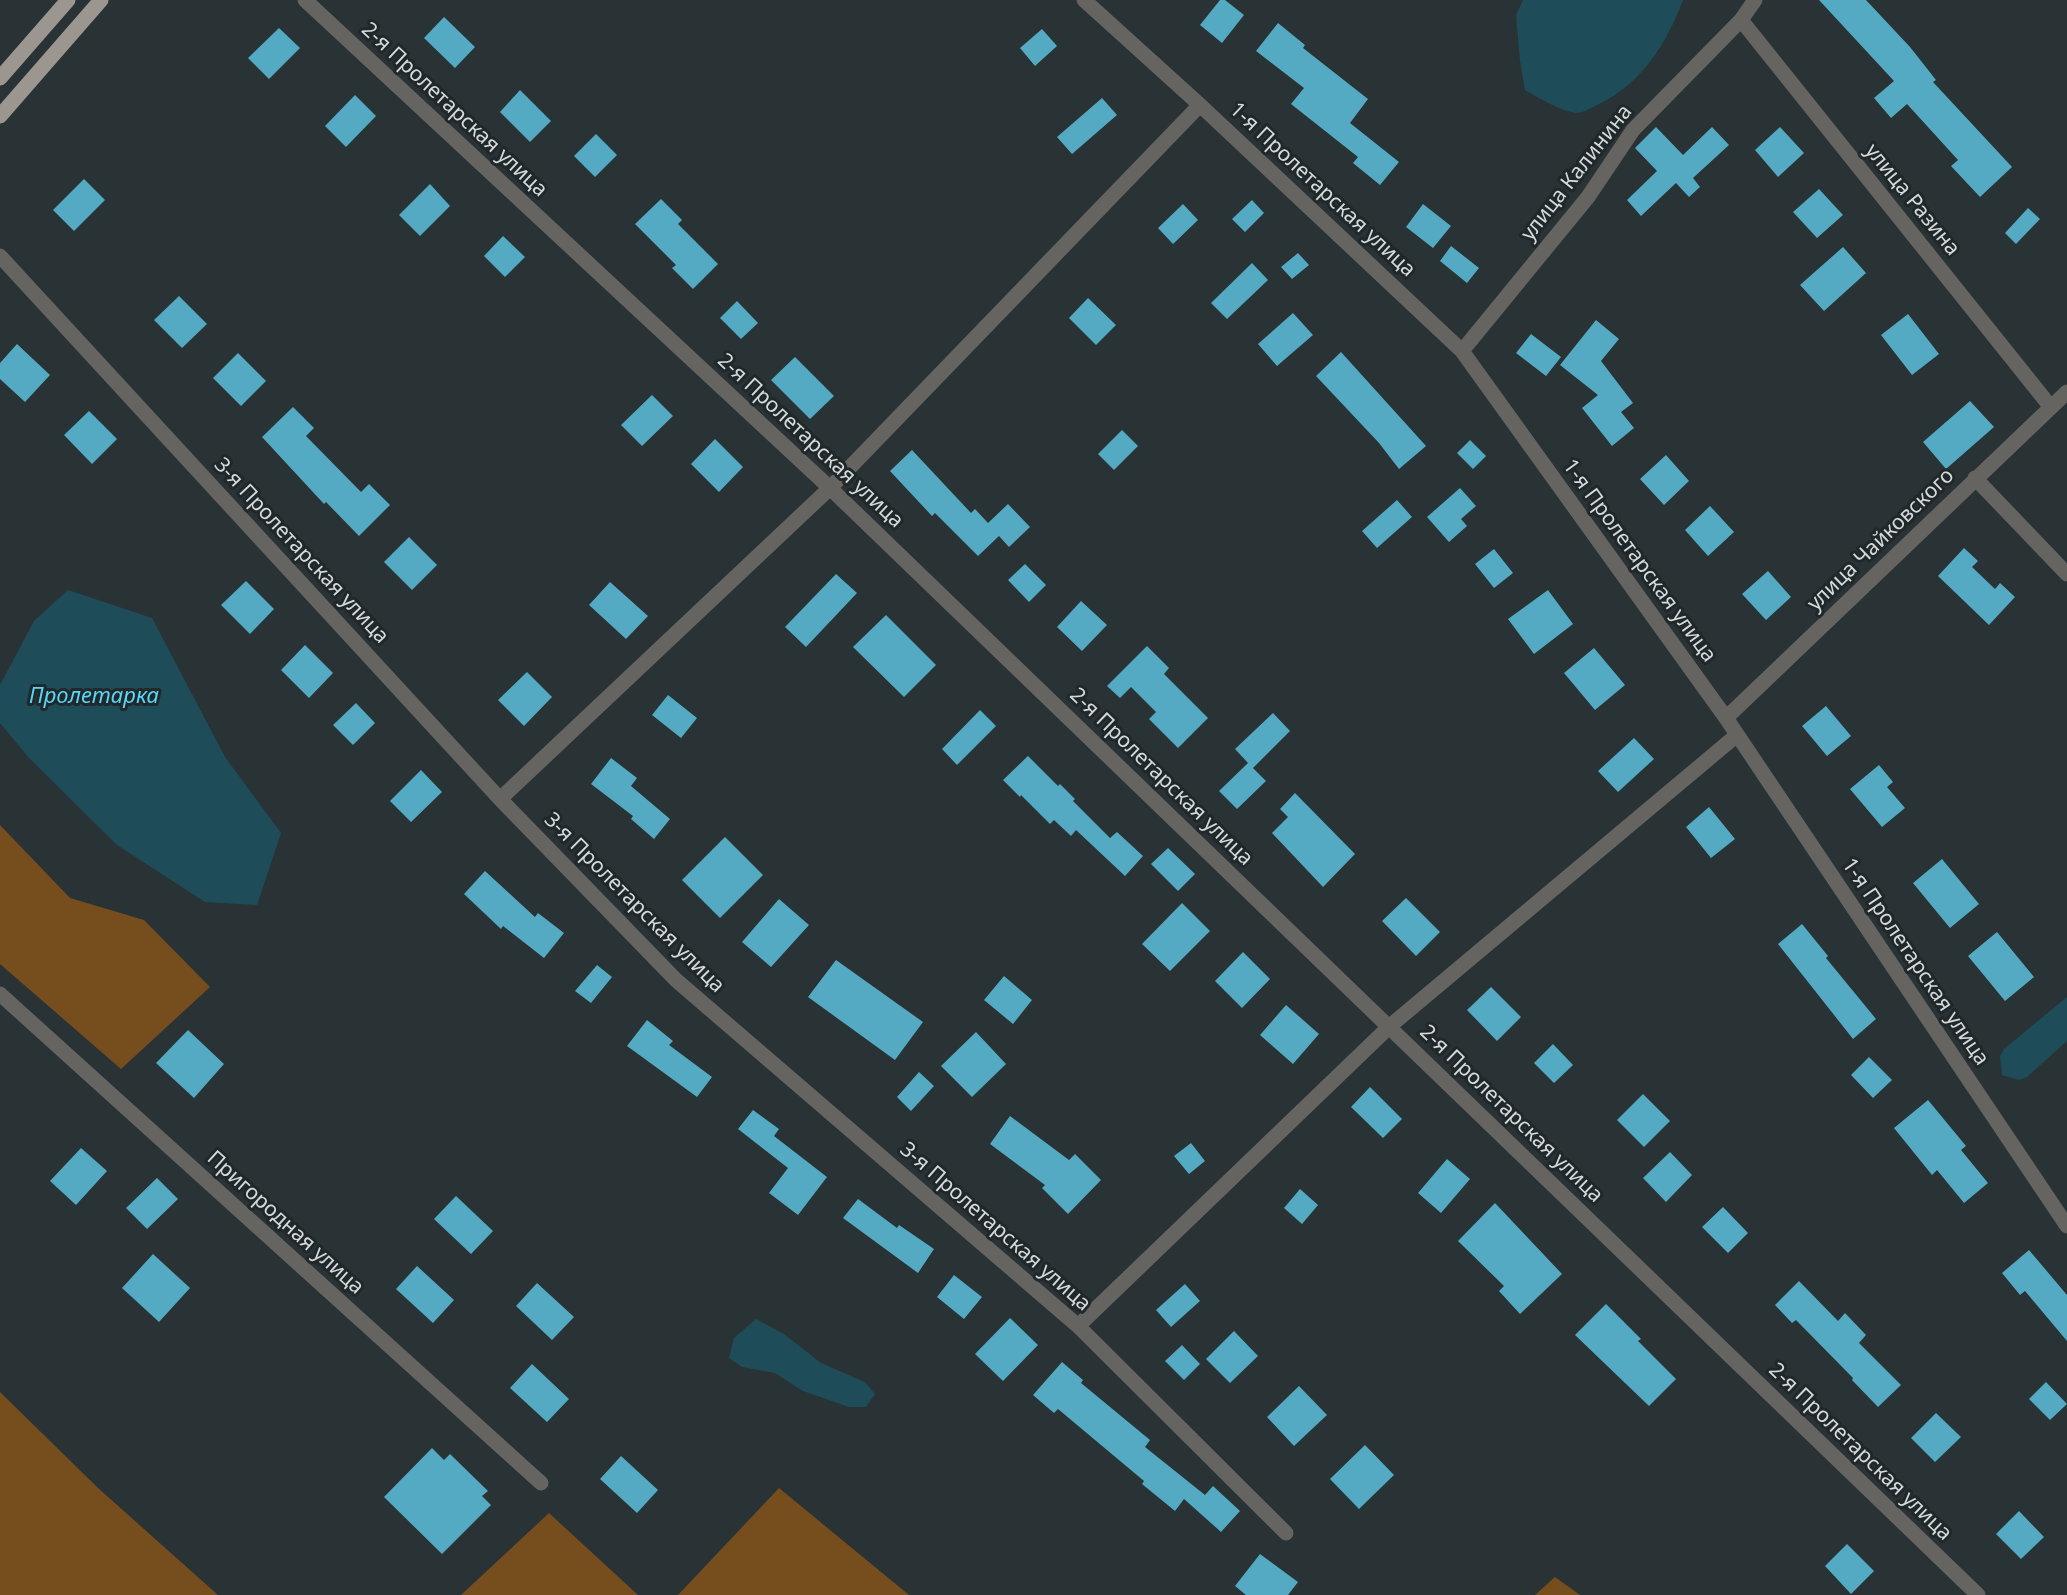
<!DOCTYPE html>
<meta charset="utf-8">
<style>
body{margin:0}
canvas{display:block;background:#293234}
</style>
<canvas width="2067" height="1595"></canvas>
<script>
const ctx = document.querySelector('canvas').getContext('2d');
ctx.lineJoin = 'round';
function fillPath(path, color) { ctx.fillStyle = color; ctx.fill(path, 'evenodd'); }
function stroke(path, color, width, dash) { ctx.strokeStyle = color; ctx.lineWidth = width; ctx.lineCap = dash ? 'butt' : 'round'; ctx.setLineDash(dash || []); ctx.stroke(path); }
function drawText(font, color, halo, rows, align = 'center') {
  ctx.font = font + ' "Noto Sans",sans-serif'; ctx.lineWidth = 6; ctx.setLineDash([]); ctx.textBaseline = 'middle'; ctx.strokeStyle = halo; ctx.fillStyle = color; for (const [text, x, y, turn = 0] of rows) {
    ctx.save(); ctx.translate(x, y); ctx.rotate((+turn || 0) * Math.PI / 180); ctx.textAlign = isNaN(turn) ? turn : align; if (halo) ctx.strokeText(text, 0, 0); ctx.fillText(text, 0, 0); ctx.restore();
  }
}
const green = new Path2D(`
 M 0,825 L 70,898 L 144,920 L 210,987 L 121,1069 L 0,964 Z
 M 0,1392 L 98,1488 L 218,1595 L 0,1595 Z
 M 779,1488 L 909,1595 L 678,1595 Z
 M 549,1513 L 638,1595 L 461,1595 Z
 M 1555,1577 L 1580,1595 L 1535,1595 Z`);
const water = new Path2D(`
 M 1523,0 L 1683,0 C 1667,43 1641,85 1597,105 C 1591,108 1583,113 1576,113 C 1558,110 1541,99 1525,90 L 1520,61 L 1516,15 Z
 M 68,590 L 152,618 L 225,757 L 281,833 L 257,905 L 205,902 L 117,845 L 29,758 L 0,723 L 0,685 L 34,621 Z
 M 2067,997 L 2067,1041 L 2027,1077 L 2019,1080 L 2002,1075 L 2000,1056 L 2004,1049 Z
 M 756,1319 L 784,1334 L 821,1363 L 865,1382 L 875,1394 L 866,1407 L 849,1407 L 803,1391 L 775,1373 L 742,1367 L 729,1358 L 734,1338 Z`);
const building = new Path2D(`
 M 1220,0 L 1225,0 L 1244,15 L 1222,43 L 1200,25 Z
 M 1819,0 L 1866,0 L 1910,47 L 1936,80 L 1933,82 L 2012,167 L 1980,197 L 1951,166 L 1958,160 L 1907,104 L 1891,118 L 1874,98 L 1894,81 Z
 M 444,17 L 475,47 L 455,68 L 424,38 Z
 M 1278,23 L 1305,45 L 1303,48 L 1368,99 L 1350,123 L 1399,162 L 1380,185 L 1353,163 L 1358,157 L 1291,104 L 1304,88 L 1256,51 Z
 M 279,28 L 300,48 L 269,79 L 248,58 Z
 M 1042,29 L 1057,46 L 1035,66 L 1020,48 Z
 M 520,90 L 551,121 L 530,142 L 500,112 Z
 M 355,95 L 376,116 L 346,147 L 325,126 Z
 M 1102,98 L 1117,115 L 1072,154 L 1057,137 Z
 M 1656,127 L 1683,155 L 1712,127 L 1729,145 L 1693,178 L 1700,187 L 1689,197 L 1676,183 L 1641,216 L 1627,200 L 1657,171 L 1635,148 Z
 M 1780,127 L 1804,153 L 1778,177 L 1755,150 Z
 M 596,134 L 617,155 L 595,177 L 574,156 Z
 M 84,179 L 105,200 L 74,231 L 53,210 Z
 M 430,184 L 450,206 L 420,236 L 399,215 Z
 M 1819,189 L 1843,215 L 1817,238 L 1793,212 Z
 M 661,199 L 682,220 L 678,224 L 718,264 L 693,289 L 672,268 L 676,265 L 635,224 Z
 M 1252,200 L 1264,213 L 1245,232 L 1232,219 Z
 M 1183,204 L 1198,220 L 1173,244 L 1158,228 Z
 M 1423,204 L 1451,226 L 1433,248 L 1406,227 Z
 M 2028,208 L 2040,219 L 2016,244 L 2005,233 Z
 M 503,236 L 525,257 L 505,277 L 484,256 Z
 M 1451,246 L 1479,268 L 1467,283 L 1440,261 Z
 M 1843,247 L 1866,273 L 1824,311 L 1800,285 Z
 M 1298,253 L 1309,265 L 1292,279 L 1281,267 Z
 M 1252,263 L 1268,280 L 1227,319 L 1211,303 Z
 M 179,296 L 207,324 L 182,348 L 154,320 Z
 M 1088,298 L 1116,325 L 1096,345 L 1069,318 Z
 M 737,301 L 758,323 L 741,339 L 720,318 Z
 M 1293,313 L 1313,335 L 1277,366 L 1258,344 Z
 M 1908,314 L 1939,354 L 1912,375 L 1881,335 Z
 M 1596,320 L 1619,339 L 1601,361 L 1633,403 L 1621,412 L 1634,428 L 1612,446 L 1582,408 L 1598,395 L 1560,365 Z
 M 1531,334 L 1561,357 L 1546,376 L 1516,353 Z
 M 17,344 L 50,375 L 25,402 L 0,379 L 0,363 Z
 M 1341,352 L 1426,446 L 1399,469 L 1379,443 L 1316,376 Z
 M 238,353 L 266,381 L 241,406 L 213,378 Z
 M 795,357 L 834,396 L 810,419 L 771,380 Z
 M 652,395 L 673,416 L 642,446 L 621,425 Z
 M 1970,401 L 1994,427 L 1946,469 L 1923,442 Z
 M 293,407 L 314,428 L 306,436 L 361,492 L 369,484 L 390,505 L 359,536 L 326,502 L 324,504 L 262,437 Z
 M 89,411 L 117,439 L 92,464 L 64,435 Z
 M 1122,430 L 1138,446 L 1114,470 L 1098,454 Z
 M 715,439 L 743,467 L 719,492 L 691,464 Z
 M 1470,440 L 1486,456 L 1473,469 L 1457,453 Z
 M 912,450 L 971,513 L 975,509 L 988,523 L 1008,504 L 1030,527 L 1009,547 L 999,536 L 978,556 L 935,513 L 932,516 L 890,471 Z
 M 1666,455 L 1689,481 L 1664,505 L 1640,479 Z
 M 1460,488 L 1476,506 L 1461,519 L 1467,526 L 1449,542 L 1427,517 Z
 M 1397,500 L 1412,517 L 1377,548 L 1362,531 Z
 M 1710,506 L 1734,532 L 1708,556 L 1685,530 Z
 M 409,537 L 437,565 L 412,590 L 384,562 Z
 M 1964,548 L 1978,561 L 1972,567 L 1995,589 L 2000,583 L 2015,597 L 1989,625 L 1938,576 Z
 M 1494,549 L 1513,573 L 1494,588 L 1475,564 Z
 M 1025,564 L 1046,585 L 1029,602 L 1008,580 Z
 M 1768,571 L 1791,597 L 1766,620 L 1742,594 Z
 M 836,574 L 857,593 L 806,647 L 785,627 Z
 M 246,581 L 274,609 L 250,634 L 221,605 Z
 M 610,582 L 648,616 L 626,639 L 589,605 Z
 M 1548,590 L 1573,624 L 1534,654 L 1508,619 Z
 M 1081,601 L 1107,625 L 1082,651 L 1057,627 Z
 M 886,615 L 936,665 L 904,697 L 853,647 Z
 M 305,645 L 333,673 L 309,698 L 281,670 Z
 M 1147,646 L 1169,668 L 1164,674 L 1208,718 L 1178,748 L 1149,719 L 1156,712 L 1131,687 L 1120,698 L 1107,686 Z
 M 1594,648 L 1625,685 L 1595,710 L 1564,673 Z
 M 527,672 L 552,697 L 524,726 L 498,700 Z
 M 668,695 L 697,718 L 681,738 L 652,715 Z
 M 356,703 L 375,723 L 353,745 L 333,725 Z
 M 1826,706 L 1851,736 L 1827,756 L 1802,726 Z
 M 980,710 L 996,726 L 957,765 L 942,749 Z
 M 1273,713 L 1290,731 L 1253,768 L 1266,781 L 1237,809 L 1219,791 L 1248,763 L 1235,749 Z
 M 1634,738 L 1654,759 L 1618,792 L 1598,771 Z
 M 1028,756 L 1058,786 L 1060,784 L 1075,799 L 1073,801 L 1110,838 L 1117,832 L 1143,856 L 1125,876 L 1076,830 L 1071,836 L 1054,820 L 1050,824 L 1021,795 L 1020,797 L 1003,780 Z
 M 611,758 L 637,778 L 631,786 L 670,819 L 654,839 L 631,819 L 633,816 L 591,784 Z
 M 1879,765 L 1893,782 L 1887,787 L 1905,808 L 1882,827 L 1850,789 Z
 M 421,770 L 442,792 L 411,822 L 390,801 Z
 M 1295,793 L 1355,854 L 1323,887 L 1272,833 L 1288,817 L 1280,809 Z
 M 1709,807 L 1735,839 L 1711,858 L 1686,827 Z
 M 725,837 L 763,875 L 720,918 L 682,880 Z
 M 1168,848 L 1195,874 L 1178,891 L 1151,864 Z
 M 1942,859 L 1979,904 L 1950,928 L 1913,883 Z
 M 485,871 L 535,917 L 538,913 L 564,933 L 544,958 L 503,926 L 501,929 L 464,894 Z
 M 1406,898 L 1440,932 L 1416,956 L 1382,921 Z
 M 779,899 L 809,925 L 771,967 L 742,942 Z
 M 1182,903 L 1210,931 L 1170,971 L 1142,944 Z
 M 1802,924 L 1828,956 L 1826,958 L 1876,1019 L 1853,1039 L 1778,944 Z
 M 1997,932 L 2034,977 L 2005,1001 L 1968,956 Z
 M 1243,952 L 1270,979 L 1242,1008 L 1215,981 Z
 M 836,960 L 923,1022 L 895,1060 L 808,997 Z
 M 597,965 L 612,977 L 591,1003 L 575,991 Z
 M 1004,976 L 1032,1000 L 1013,1024 L 984,1000 Z
 M 1491,987 L 1521,1017 L 1497,1041 L 1467,1010 Z
 M 1286,1005 L 1319,1034 L 1293,1064 L 1260,1035 Z
 M 647,1020 L 673,1041 L 669,1045 L 712,1077 L 697,1097 L 627,1046 Z
 M 188,1030 L 224,1064 L 194,1098 L 156,1063 Z
 M 976,1032 L 1006,1064 L 972,1097 L 941,1066 Z
 M 1553,1044 L 1573,1065 L 1554,1083 L 1534,1063 Z
 M 1869,1057 L 1892,1080 L 1873,1098 L 1851,1075 Z
 M 919,1072 L 934,1086 L 911,1111 L 897,1097 Z
 M 1370,1087 L 1402,1119 L 1383,1138 L 1351,1107 Z
 M 1643,1094 L 1670,1121 L 1644,1147 L 1617,1120 Z
 M 1928,1100 L 1966,1146 L 1961,1150 L 1988,1183 L 1964,1203 L 1937,1170 L 1932,1175 L 1894,1128 Z
 M 753,1110 L 779,1129 L 774,1136 L 827,1177 L 798,1215 L 769,1193 L 788,1168 L 738,1129 Z
 M 1010,1116 L 1069,1160 L 1075,1154 L 1101,1180 L 1068,1214 L 1042,1188 L 1045,1185 L 990,1144 Z
 M 1191,1143 L 1205,1161 L 1189,1174 L 1174,1156 Z
 M 81,1148 L 107,1171 L 76,1205 L 50,1181 Z
 M 1670,1152 L 1692,1175 L 1666,1202 L 1643,1178 Z
 M 1447,1159 L 1470,1179 L 1441,1213 L 1418,1193 Z
 M 157,1178 L 178,1199 L 147,1229 L 126,1208 Z
 M 1300,1189 L 1318,1205 L 1302,1224 L 1284,1208 Z
 M 456,1196 L 493,1231 L 471,1254 L 434,1219 Z
 M 858,1199 L 897,1228 L 899,1225 L 934,1249 L 918,1273 L 843,1218 Z
 M 1495,1203 L 1562,1274 L 1520,1314 L 1499,1291 L 1504,1286 L 1458,1241 Z
 M 1723,1207 L 1748,1233 L 1728,1253 L 1702,1227 Z
 M 2029,1250 L 2067,1295 L 2067,1341 L 2025,1291 L 2020,1295 L 2002,1273 Z
 M 153,1254 L 190,1288 L 159,1322 L 122,1288 Z
 M 417,1266 L 454,1300 L 433,1323 L 396,1289 Z
 M 954,1275 L 982,1297 L 964,1319 L 937,1297 Z
 M 1799,1281 L 1838,1321 L 1845,1313 L 1866,1335 L 1859,1343 L 1901,1385 L 1878,1407 L 1852,1380 L 1853,1378 L 1796,1320 L 1792,1323 L 1775,1305 Z
 M 537,1283 L 574,1317 L 552,1340 L 516,1306 Z
 M 1185,1284 L 1200,1301 L 1171,1327 L 1156,1310 Z
 M 1606,1304 L 1641,1339 L 1638,1341 L 1676,1379 L 1649,1406 L 1575,1335 Z
 M 1010,1318 L 1038,1345 L 1003,1381 L 975,1354 Z
 M 1234,1331 L 1258,1356 L 1230,1383 L 1206,1359 Z
 M 1182,1345 L 1200,1364 L 1184,1380 L 1165,1361 Z
 M 1062,1362 L 1083,1380 L 1081,1383 L 1150,1440 L 1145,1447 L 1205,1495 L 1213,1486 L 1240,1511 L 1221,1532 L 1184,1499 L 1175,1511 L 1142,1484 L 1144,1481 L 1058,1409 L 1054,1413 L 1033,1395 Z
 M 532,1364 L 569,1399 L 547,1422 L 510,1388 Z
 M 2046,1382 L 2067,1404 L 2050,1420 L 2029,1399 Z
 M 1299,1386 L 1327,1415 L 1294,1446 L 1267,1417 Z
 M 1936,1413 L 1961,1437 L 1935,1462 L 1911,1438 Z
 M 1365,1445 L 1394,1475 L 1359,1509 L 1330,1479 Z
 M 432,1448 L 444,1460 L 450,1454 L 488,1491 L 482,1496 L 491,1505 L 442,1554 L 384,1497 Z
 M 621,1456 L 658,1490 L 637,1513 L 600,1479 Z
 M 2019,1511 L 2044,1537 L 2021,1559 L 1996,1534 Z
 M 1847,1544 L 1874,1571 L 1851,1594 L 1825,1566 Z
 M 1260,1554 L 1298,1582 L 1288,1595 L 1246,1595 L 1235,1586 Z`);
const minor = new Path2D(`
 M 305,0 L 830,488 L 1978,1595
 M 1084,0 L 1200,105 L 1462,351 L 1726,718 L 2067,1226
 M 1741,20 L 2050,406
 M 0,256 L 500,799 L 676,980 L 1078,1326 L 1286,1533
 M 1462,351 L 1588,197 L 1633,130 L 1741,20 L 1755,0
 M 1975,478 L 2067,574
 M 1726,718 L 2067,392
 M 500,799 L 830,488 L 1200,105
 M 0,994 L 541,1483
 M 1078,1326 L 1390,1026 L 1737,735`);
const major = new Path2D(`
 M 0,78 L 68,0
 M 0,116 L 101,0`);
const streetNames = [
 ["2-я Пролетарская улица",454,110,43],
 ["улица Калинина",1577,173,-52],
 ["1-я Пролетарская улица",1322,190,43],
 ["улица Разина",1912,200,51],
 ["2-я Пролетарская улица",810,441,43],
 ["улица Чайковского",1881,540,-44],
 ["3-я Пролетарская улица",301,551,47],
 ["1-я Пролетарская улица",1639,561,54],
 ["2-я Пролетарская улица",1161,777,44],
 ["3-я Пролетарская улица",634,903,45],
 ["1-я Пролетарская улица",1915,962,56],
 ["2-я Пролетарская улица",1511,1114,44],
 ["Пригородная улица",285,1223,42],
 ["3-я Пролетарская улица",995,1227,41],
 ["2-я Пролетарская улица",1860,1452,44]
];
const waterNames = [
 ["Пролетарка",94,697]
];
fillPath(green, '#764d1d');
fillPath(water, '#1e4c59');
fillPath(building, '#53aac2');
stroke(minor, '#666461', 15);
stroke(major, '#9c9690', 15);
drawText('21px', '#d5dbdc', '#20282a', streetNames);
drawText('italic 22px', '#57d6f9', '#20282a', waterNames);
</script>
